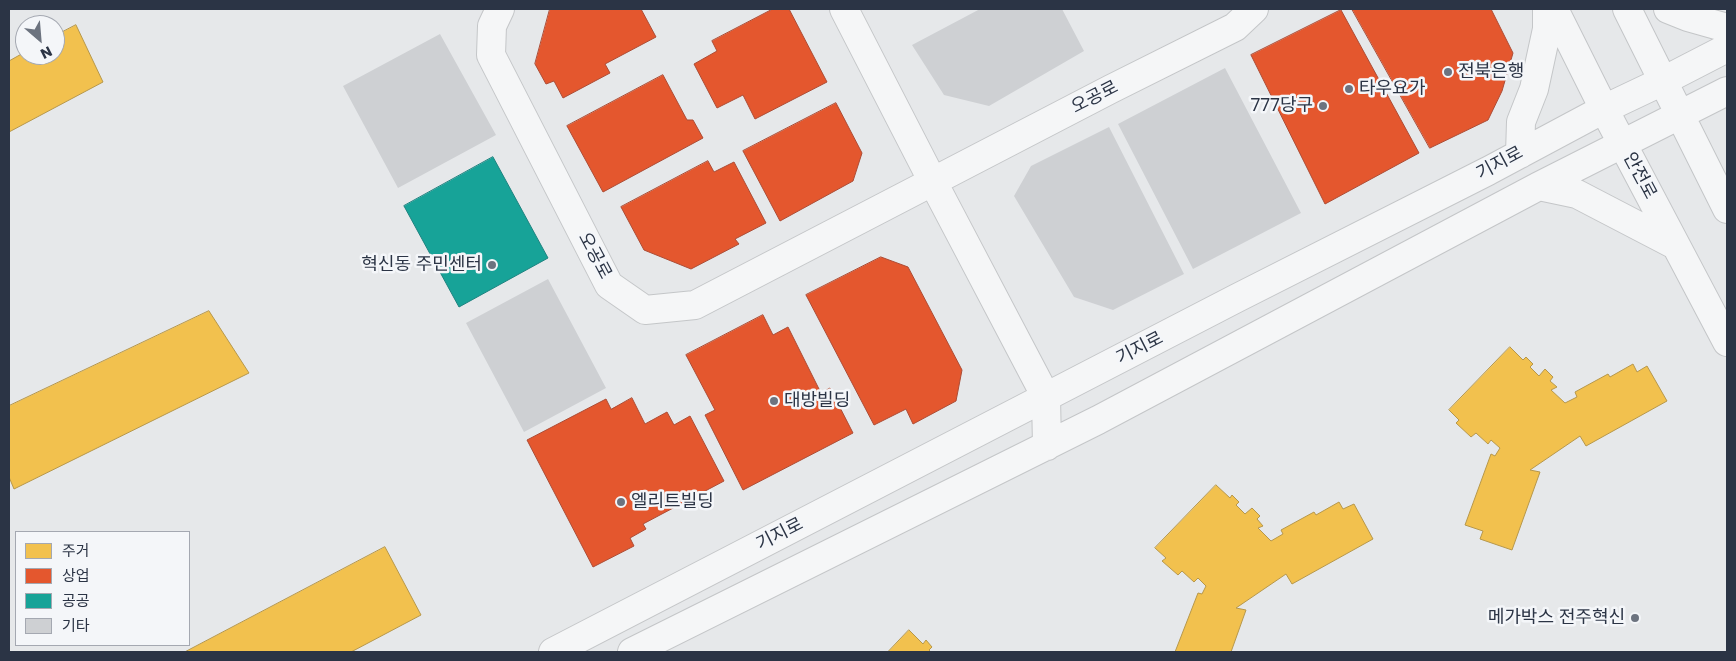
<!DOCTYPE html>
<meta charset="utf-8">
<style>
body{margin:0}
#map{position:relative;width:1736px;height:661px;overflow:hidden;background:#e6e8ea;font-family:Poppins,"Noto Sans KR",sans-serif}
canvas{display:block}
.frame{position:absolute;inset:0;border:10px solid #2b3445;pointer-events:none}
.legend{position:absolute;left:15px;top:531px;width:175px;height:115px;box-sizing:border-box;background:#f4f6f9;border:1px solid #a4a8b1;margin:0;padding:6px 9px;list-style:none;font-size:15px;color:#2b3445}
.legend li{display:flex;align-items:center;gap:10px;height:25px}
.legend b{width:25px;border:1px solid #a4a8b1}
.north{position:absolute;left:15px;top:15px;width:50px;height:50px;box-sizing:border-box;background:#f4f6f9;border:1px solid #a4a8b1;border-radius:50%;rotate:153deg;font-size:14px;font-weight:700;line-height:20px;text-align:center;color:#2b3445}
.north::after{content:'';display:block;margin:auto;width:18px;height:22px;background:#6c737f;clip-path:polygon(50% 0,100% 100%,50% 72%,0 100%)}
</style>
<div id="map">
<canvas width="1736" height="661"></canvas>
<div class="frame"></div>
<ul class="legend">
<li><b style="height:14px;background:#f2c14e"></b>주거</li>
<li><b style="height:14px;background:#e4572e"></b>상업</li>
<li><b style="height:14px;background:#17a398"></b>공공</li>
<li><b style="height:14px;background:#ced0d3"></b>기타</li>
</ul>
<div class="north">N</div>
</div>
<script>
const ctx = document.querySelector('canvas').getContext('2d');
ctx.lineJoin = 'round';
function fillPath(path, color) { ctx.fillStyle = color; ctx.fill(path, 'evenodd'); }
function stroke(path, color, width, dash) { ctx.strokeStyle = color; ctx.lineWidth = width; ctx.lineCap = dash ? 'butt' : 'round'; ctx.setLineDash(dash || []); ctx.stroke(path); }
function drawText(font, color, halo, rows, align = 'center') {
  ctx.font = font + ' Poppins,"Noto Sans KR",sans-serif'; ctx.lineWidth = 5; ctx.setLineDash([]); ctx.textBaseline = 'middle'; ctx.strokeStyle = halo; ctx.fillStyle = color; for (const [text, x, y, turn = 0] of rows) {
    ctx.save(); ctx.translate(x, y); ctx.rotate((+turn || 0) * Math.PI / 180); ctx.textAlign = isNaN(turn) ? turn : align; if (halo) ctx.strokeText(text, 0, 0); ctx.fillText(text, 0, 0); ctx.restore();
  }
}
const homes = new Path2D(`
 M 76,25 L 103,82 L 9,132 L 9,61 L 25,52 L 25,55 L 55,55 L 55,36 Z
 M 209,311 L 249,373 L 14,489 L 9,477 L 9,406 Z
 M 1510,347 L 1523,360 L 1526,357 L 1533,364 L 1530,367 L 1539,376 L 1545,369 L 1553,377 L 1550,381 L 1557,387 L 1551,390 L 1565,403 L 1577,397 L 1575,392 L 1608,374 L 1610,377 L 1633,364 L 1637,372 L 1647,366 L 1667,401 L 1586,446 L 1580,436 L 1530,470 L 1540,472 L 1512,550 L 1480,539 L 1483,531 L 1465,525 L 1491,454 L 1495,456 L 1500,448 L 1491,440 L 1488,444 L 1476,433 L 1471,437 L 1456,423 L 1459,420 L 1449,410 Z
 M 1216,485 L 1230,498 L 1232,495 L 1239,502 L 1236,505 L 1245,514 L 1252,508 L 1260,516 L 1257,519 L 1263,526 L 1258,528 L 1271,541 L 1283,534 L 1281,530 L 1314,512 L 1316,515 L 1339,502 L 1343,509 L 1354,504 L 1373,539 L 1292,584 L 1286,574 L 1236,608 L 1246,610 L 1231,652 L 1175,652 L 1198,593 L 1202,594 L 1206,586 L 1198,578 L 1194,582 L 1182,571 L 1178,575 L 1162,561 L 1166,558 L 1155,548 Z
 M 385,547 L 421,615 L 351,652 L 185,652 Z
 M 909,630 L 923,644 L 926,640 L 932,647 L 929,650 L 931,652 L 888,652 Z`);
const shops = new Path2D(`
 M 550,9 L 641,9 L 656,37 L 605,64 L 610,73 L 563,98 L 554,81 L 546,84 L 535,64 Z
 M 773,9 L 789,9 L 827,82 L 755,119 L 743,95 L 717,108 L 694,64 L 717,51 L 712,41 Z
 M 1352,9 L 1491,9 L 1513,53 L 1502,91 L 1488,120 L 1430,148 Z
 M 1341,10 L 1419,153 L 1325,204 L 1251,55 Z
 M 663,75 L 687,120 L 693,120 L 703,138 L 603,192 L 567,126 Z
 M 836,103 L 862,153 L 853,181 L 780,221 L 743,151 Z
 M 708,161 L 714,172 L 734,162 L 766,223 L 735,239 L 739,244 L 691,269 L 644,250 L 621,207 Z
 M 881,257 L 908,267 L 962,370 L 956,401 L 913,424 L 906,409 L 874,425 L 806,295 Z
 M 763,315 L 773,335 L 788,327 L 821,393 L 830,388 L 853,433 L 743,490 L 705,415 L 715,410 L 686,355 Z
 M 632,398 L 645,424 L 667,412 L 674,425 L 690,416 L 724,481 L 643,524 L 646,529 L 630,538 L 634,546 L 593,567 L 527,440 L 606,399 L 611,409 Z`);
const public = new Path2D(`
 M 493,157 L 548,258 L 459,307 L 404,206 Z`);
const building = new Path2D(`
 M 980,9 L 1062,9 L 1084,51 L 989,106 L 944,95 L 912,45 Z
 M 440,34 L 496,135 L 398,188 L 343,86 Z
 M 1225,68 L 1301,213 L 1193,269 L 1118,124 Z
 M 1109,127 L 1184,274 L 1113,310 L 1074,297 L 1014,196 L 1031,166 Z
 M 548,279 L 606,388 L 524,432 L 466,323 Z`);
const minor = new Path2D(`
 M 500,9 L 492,26 L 491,55 L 609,285 L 645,310 L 695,305 L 1111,89 L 1235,27 L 1254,9
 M 844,9 L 933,182 L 1046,397 L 1047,446
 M 1554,9 L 1604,109 L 1727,342
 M 1627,9 L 1727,209
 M 1668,9 L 1688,17 L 1727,28
 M 1520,154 L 1521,122 L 1534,89 L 1547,29 L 1547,9
 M 1539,186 L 1577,194 L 1675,245
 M 553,652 L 1237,298 L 1488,171 L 1604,109 L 1663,81 L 1727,48
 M 632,652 L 1098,420 L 1539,186 L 1727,91`);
const markers = [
 [1448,72,5,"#6c737f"],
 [1349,89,5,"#6c737f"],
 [1323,106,5,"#6c737f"],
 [492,265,5,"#6c737f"],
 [774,401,5,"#6c737f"],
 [621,502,5,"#6c737f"],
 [1635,618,5,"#6c737f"]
];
const poiNames = [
 ["전북은행",1458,72],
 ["타우요가",1359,89],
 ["777당구",1313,106,"right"],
 ["혁신동 주민센터",482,265,"right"],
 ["대방빌딩",784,401],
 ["엘리트빌딩",631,502],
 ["메가박스 전주혁신",1625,618,"right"]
];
const streetNames = [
 ["오공로",1095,98,-27],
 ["기지로",1500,164,-28],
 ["안전로",1639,176,62],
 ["오공로",594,256,62],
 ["기지로",1140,349,-27],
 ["기지로",780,535,-27]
];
fillPath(homes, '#f2c14e');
stroke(homes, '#b6974b', 1);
fillPath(shops, '#e4572e');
stroke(shops, '#ac4c35', 1);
fillPath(public, '#17a398');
stroke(public, '#1d827f', 1);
fillPath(building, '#ced0d3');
stroke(minor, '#c4c6c8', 30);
stroke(minor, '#f5f6f7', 28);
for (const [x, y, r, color] of markers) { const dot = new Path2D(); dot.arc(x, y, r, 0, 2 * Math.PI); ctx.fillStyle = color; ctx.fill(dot); stroke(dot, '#f4f6f9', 2); }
drawText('18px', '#2b3445', '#f4f6f9', poiNames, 'left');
drawText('18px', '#2b3445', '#f4f6f9', streetNames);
</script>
